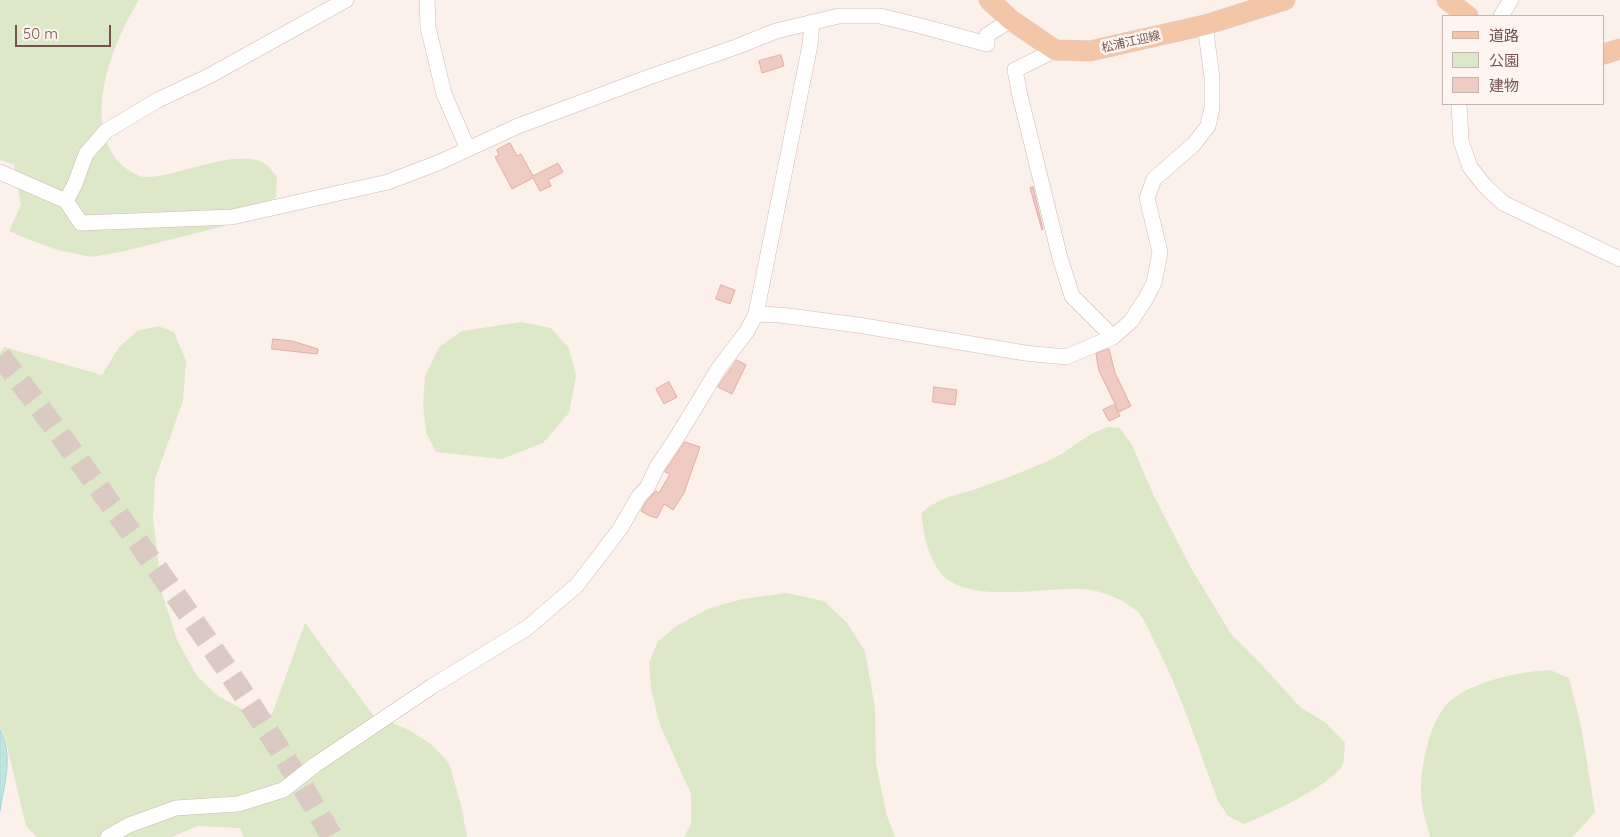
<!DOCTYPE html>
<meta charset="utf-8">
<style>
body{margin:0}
#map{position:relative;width:1620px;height:837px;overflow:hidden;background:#fbf1ea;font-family:Quicksand,"Noto Sans JP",sans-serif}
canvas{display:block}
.legend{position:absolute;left:1442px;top:15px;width:162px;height:90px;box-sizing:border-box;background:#fef5f0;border:1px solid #c7b4b0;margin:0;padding:6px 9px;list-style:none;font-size:15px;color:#75534f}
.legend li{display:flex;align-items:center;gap:10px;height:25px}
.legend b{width:25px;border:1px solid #c7b4b0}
.scale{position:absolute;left:15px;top:25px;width:96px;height:22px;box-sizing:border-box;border:2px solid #75534f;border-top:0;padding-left:6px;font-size:15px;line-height:18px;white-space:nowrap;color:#75534f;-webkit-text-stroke:4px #fef5f0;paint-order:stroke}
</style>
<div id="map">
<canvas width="1620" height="837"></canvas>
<ul class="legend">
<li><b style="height:6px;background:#f4c6a8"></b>道路</li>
<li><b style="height:14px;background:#dde8c9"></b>公園</li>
<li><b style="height:14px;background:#efcbc4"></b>建物</li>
</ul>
<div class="scale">50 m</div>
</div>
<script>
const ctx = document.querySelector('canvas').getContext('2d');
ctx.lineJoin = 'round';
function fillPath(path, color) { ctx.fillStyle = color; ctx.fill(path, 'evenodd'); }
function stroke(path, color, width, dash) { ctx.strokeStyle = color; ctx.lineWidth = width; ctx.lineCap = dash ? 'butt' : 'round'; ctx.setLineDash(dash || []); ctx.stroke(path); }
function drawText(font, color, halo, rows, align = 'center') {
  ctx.font = font + ' Quicksand,"Noto Sans JP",sans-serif'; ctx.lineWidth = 5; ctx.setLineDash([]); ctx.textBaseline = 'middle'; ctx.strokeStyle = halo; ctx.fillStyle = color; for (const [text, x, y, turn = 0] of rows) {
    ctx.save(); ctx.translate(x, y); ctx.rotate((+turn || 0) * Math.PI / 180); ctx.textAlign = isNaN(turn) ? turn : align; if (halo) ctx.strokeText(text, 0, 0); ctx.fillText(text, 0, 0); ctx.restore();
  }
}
const green = new Path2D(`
 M 0,0 L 139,0 C 113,42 82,118 118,161 C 125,169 136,177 147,177 C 178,177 241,145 267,165 C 270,168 274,173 277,177 L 276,197 L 259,211 L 221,227 L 125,251 L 91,257 L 58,250 L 30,240 L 9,231 L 21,205 L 14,164 L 0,160 Z
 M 521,322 L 551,328 L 569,348 L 576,376 L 569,413 L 543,443 L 502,459 L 436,452 L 426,433 L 423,404 L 425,376 L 439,347 L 462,331 Z
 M 158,326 L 174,332 L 186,361 L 183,401 L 155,479 L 153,518 L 162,593 L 177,640 L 197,676 L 218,696 L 244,710 L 272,714 L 305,623 L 373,715 L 407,729 L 431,744 L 449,763 L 462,809 L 467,837 L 244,837 L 240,828 L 198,826 L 172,837 L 37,837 L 26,826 L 5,738 L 0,729 L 0,353 L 4,347 L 102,375 L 119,347 L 137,331 Z
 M 1108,427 L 1120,428 L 1132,445 L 1154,496 L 1191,568 L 1231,634 L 1262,665 L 1300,707 L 1326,723 L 1345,743 C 1344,750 1345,761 1342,766 C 1330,786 1267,815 1244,824 L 1228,816 L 1218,801 C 1198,748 1181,693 1155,643 C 1150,633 1144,617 1136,610 C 1122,600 1108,593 1091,590 C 1052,584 968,607 941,573 C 927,556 924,534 921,513 C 944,494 959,496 984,486 C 1007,478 1030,469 1052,459 C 1073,449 1085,434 1108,427 Z
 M 787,593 L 824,601 L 847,623 L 865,651 L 875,708 L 876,764 L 887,816 L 895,837 L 684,837 L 691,824 L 691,794 L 660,725 L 651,689 L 649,663 L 658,641 L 678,625 L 710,608 L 743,599 Z
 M 1550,670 L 1569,678 L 1581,726 L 1595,812 L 1573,837 L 1430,837 C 1428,826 1423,815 1422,803 C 1418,777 1428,725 1446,705 C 1467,682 1521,671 1550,670 Z`);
const water = new Path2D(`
 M 0,730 C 14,755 4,784 0,811 Z`);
const building = new Path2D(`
 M 781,55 L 784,66 L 762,73 L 759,61 Z
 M 510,143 L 517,156 L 521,154 L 533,176 L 558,163 L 563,172 L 548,180 L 551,186 L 540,191 L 533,178 L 512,189 L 495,157 L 499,155 L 497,150 Z
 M 1033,187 L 1043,229 L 1042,230 L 1030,188 Z
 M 721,285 L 735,290 L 730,304 L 716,299 Z
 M 273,339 L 292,341 L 318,349 L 317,354 L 272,349 Z
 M 1109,349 L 1115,373 L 1131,406 L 1119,412 L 1099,371 L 1096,354 Z
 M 737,360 L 746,365 L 732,394 L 718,387 Z
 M 669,382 L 677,397 L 664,404 L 656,389 Z
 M 934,387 L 957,390 L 955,405 L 933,402 Z
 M 1114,405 L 1120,416 L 1109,421 L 1103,410 Z
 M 685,442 L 700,447 L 684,493 L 673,510 L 664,504 L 657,518 L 650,516 L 641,511 L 646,502 L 656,491 L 659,493 L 670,474 L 665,472 Z`);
const highwayTunnel = new Path2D(`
 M 0,356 C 55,426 106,498 158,570 C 219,657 280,745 332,837`);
const minor = new Path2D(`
 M 427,0 L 428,27 L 444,94 L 468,149
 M 1501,16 L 1511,0
 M 1055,50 L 1015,70 L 1020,96 L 1060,258 L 1072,296 L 1113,337
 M 1459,104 L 1461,141 L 1470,167 L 1484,185 L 1503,203 L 1620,259
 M 0,172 L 66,201 L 81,223 L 232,217 L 388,182 L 440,162 L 518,126 L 652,76 L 736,47 L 776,31 L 839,16 L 880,16 L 921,26 L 987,44 L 987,35 L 1011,20
 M 66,201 L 75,184 L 86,154 L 106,131 L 158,100 L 209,76 L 346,0
 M 756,314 L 780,315 L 858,325 L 1025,353 L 1066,357 L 1113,337 L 1131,321 L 1145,300 L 1154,283 L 1160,252 L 1147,198 L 1154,179 L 1194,144 L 1208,126 L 1212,108 L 1212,78 L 1205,25
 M 108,837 L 129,825 L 176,808 L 238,804 L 283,790 L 315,765 L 431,687 L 527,628 L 577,585 L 620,529 L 639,496 L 647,488 L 657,467 L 674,442 L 719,368 L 747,331 L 756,314 L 810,45 L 812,22`);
const major = new Path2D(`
 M 989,0 L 1011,20 L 1055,50 L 1090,51 L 1205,25 L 1285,0
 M 1447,0 L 1468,16
 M 1604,54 L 1620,49`);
const streetNames = [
 ["松浦江迎線",1131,42,-13]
];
fillPath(green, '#dde8c9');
fillPath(water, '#bfe4e1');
stroke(water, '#a6d5d1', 1);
fillPath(building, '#efcbc4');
stroke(building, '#e0aea5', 1);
stroke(highwayTunnel, '#dacac3', 22, [22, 11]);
stroke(minor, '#cfb9b3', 16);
stroke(major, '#d8cfce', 21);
stroke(minor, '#fff', 15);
stroke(major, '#f4c6a8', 20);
drawText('12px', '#75534f', '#fef5f0', streetNames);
</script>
